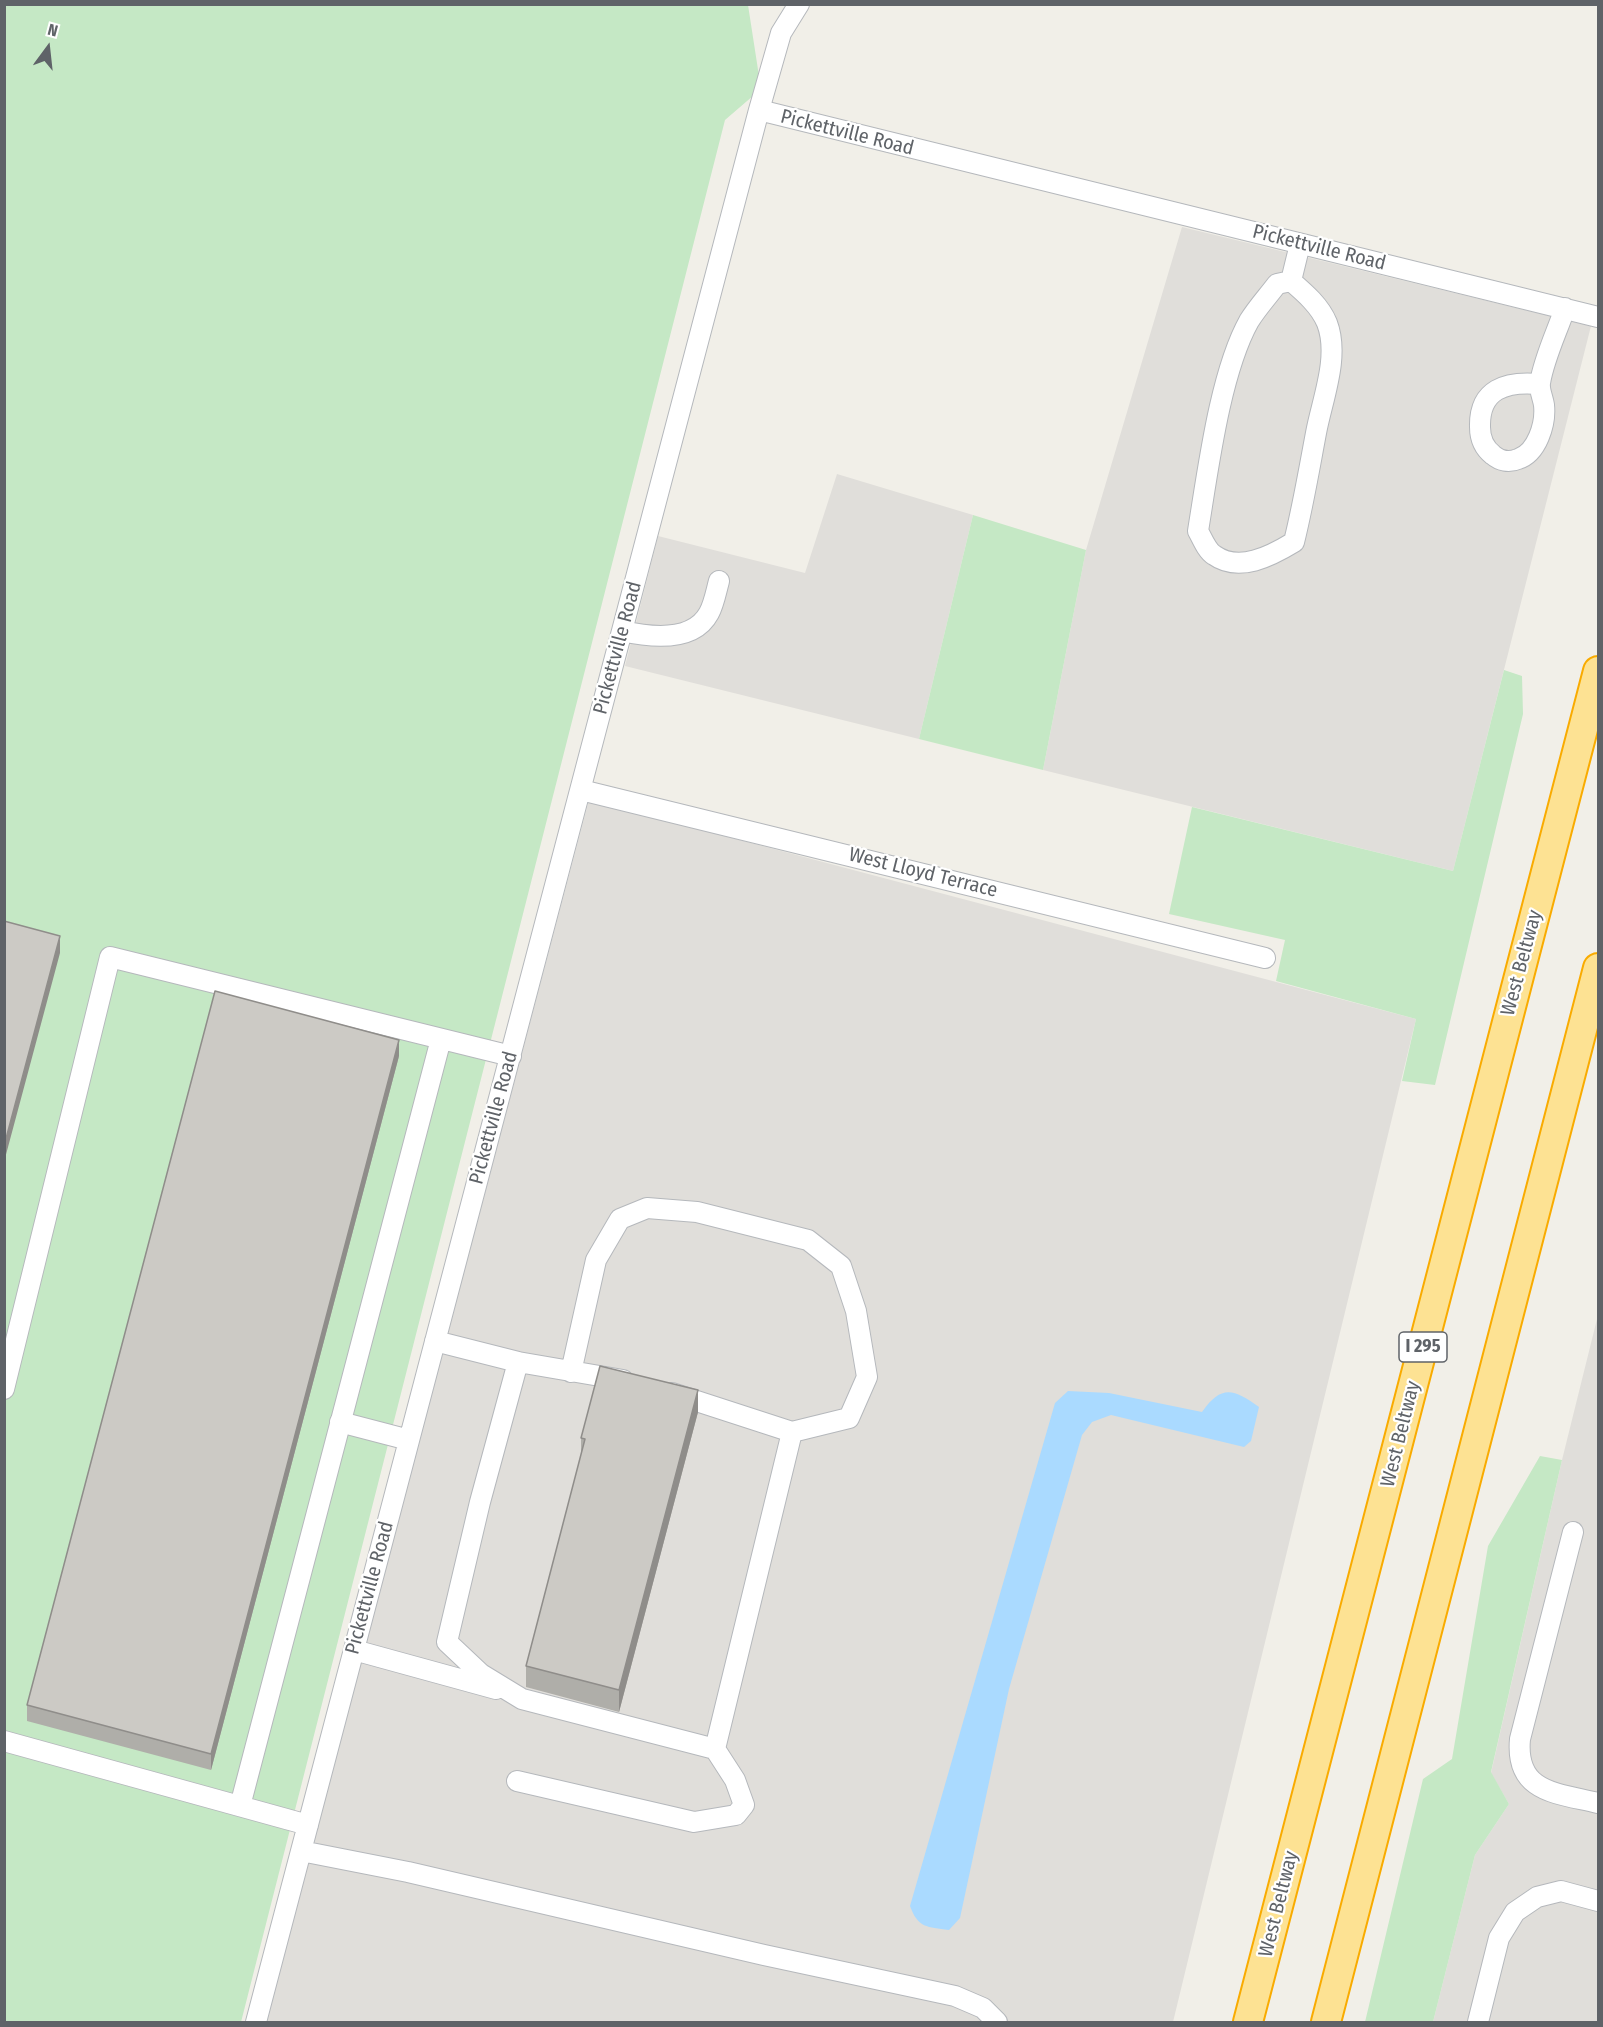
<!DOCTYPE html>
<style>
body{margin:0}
#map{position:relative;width:1603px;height:2027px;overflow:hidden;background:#f1efe8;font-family:"Fira Sans Condensed",sans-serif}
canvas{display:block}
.frame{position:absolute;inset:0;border:6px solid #5f6368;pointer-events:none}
.north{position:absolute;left:18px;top:18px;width:60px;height:60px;-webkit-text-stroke:4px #fff;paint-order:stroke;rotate:15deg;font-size:16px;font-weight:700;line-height:24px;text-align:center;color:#5f6368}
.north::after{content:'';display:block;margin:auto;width:21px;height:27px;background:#5f6368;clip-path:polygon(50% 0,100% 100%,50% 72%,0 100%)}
</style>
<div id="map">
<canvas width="1603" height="2027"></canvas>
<div class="frame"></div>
<div class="north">N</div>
</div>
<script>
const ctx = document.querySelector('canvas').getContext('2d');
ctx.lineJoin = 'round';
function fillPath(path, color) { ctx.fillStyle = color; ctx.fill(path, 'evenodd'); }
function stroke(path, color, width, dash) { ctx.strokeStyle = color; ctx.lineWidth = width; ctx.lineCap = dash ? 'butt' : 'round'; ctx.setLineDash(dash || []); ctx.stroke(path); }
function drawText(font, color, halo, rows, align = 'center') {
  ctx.font = font + ' "Fira Sans Condensed",sans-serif'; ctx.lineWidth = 4.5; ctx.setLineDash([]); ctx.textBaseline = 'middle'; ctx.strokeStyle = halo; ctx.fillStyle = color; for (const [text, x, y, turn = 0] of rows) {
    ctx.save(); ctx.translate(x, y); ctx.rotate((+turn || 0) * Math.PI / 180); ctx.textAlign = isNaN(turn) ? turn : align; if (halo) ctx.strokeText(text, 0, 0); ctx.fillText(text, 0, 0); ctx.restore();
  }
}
const industrial = new Path2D(`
 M 1182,227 L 1591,326 L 1453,871 L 1043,770 L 1086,550 Z
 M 837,474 L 973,515 L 919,739 L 625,666 L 658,536 L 805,573 Z
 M 589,800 L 1416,1019 L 1173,2022 L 265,2022 Z
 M 1598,1315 L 1598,2022 L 1433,2022 L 1475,1855 L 1509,1804 L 1491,1773 L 1562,1460 Z`);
const green = new Path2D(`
 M 5,5 L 748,5 L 761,89 L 725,120 L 241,2022 L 5,2022 Z
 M 973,515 L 1086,550 L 1043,770 L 919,739 Z
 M 1504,670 L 1522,676 L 1523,714 L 1435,1085 L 1402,1081 L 1416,1019 L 1276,981 L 1285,940 L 1169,914 L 1192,807 L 1453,871 Z
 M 1540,1456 L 1562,1460 L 1491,1772 L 1509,1804 L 1475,1855 L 1433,2022 L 1365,2022 L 1423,1779 L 1452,1759 L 1488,1546 Z`);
const water = new Path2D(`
 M 1068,1391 L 1109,1393 L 1202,1412 C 1221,1385 1233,1388 1259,1407 L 1251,1441 L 1244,1447 L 1111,1415 L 1092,1422 L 1082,1435 L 1009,1689 L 960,1918 L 949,1930 C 927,1927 918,1928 910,1906 L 1055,1403 Z`);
const minor = new Path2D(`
 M 759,110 L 1598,317
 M 1291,281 L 1277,284 C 1268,296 1257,308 1249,321 C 1220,373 1208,470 1198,531 C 1202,538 1207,551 1214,555 C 1239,573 1271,556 1294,542 C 1303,506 1309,470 1316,433 C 1322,400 1340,357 1327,323 C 1320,306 1305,293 1291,281 L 1300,244
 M 1539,384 C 1506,381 1479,389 1480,427 C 1480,438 1484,448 1493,455 C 1500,461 1509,463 1518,459 C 1537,453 1546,424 1544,405 C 1543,398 1539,390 1540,383 C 1544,358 1557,332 1565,308
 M 622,631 C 649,637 693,643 709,613 C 714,604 716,592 719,581
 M 581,790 L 1265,958
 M 435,1341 L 518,1362 L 623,1380
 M 518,1362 L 480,1502 L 447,1642 L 481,1674 L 522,1699 L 715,1749 L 792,1432 L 672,1393
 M 571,1372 L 596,1260 L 620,1219 L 647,1208 L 697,1212 L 808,1240 L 841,1266 L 856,1311 L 867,1377 L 849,1418 L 792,1432
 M 4,1389 L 110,957 L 511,1056
 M 340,1422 L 409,1440
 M 1573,1532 L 1520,1739 C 1515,1793 1557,1793 1598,1803
 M 354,1650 L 496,1689
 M 4,1741 L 308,1825
 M 517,1781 L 694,1822 L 736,1815 L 744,1805 L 735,1780 L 715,1749
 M 240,1806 L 441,1039
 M 301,1851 L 408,1872 L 764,1955 L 955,1996 L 983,2008 L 997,2022
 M 256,2022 L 759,110 L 781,33 L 799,4
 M 1478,2022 L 1499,1938 L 1515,1912 L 1537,1897 L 1561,1891 L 1598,1901`);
const highway = new Path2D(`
 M 1248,2022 L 1598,671
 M 1326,2022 L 1598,968`);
const wall = new Path2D(`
 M 399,1056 L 211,1770 L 27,1721 L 27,1705 Z
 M 698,1412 L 619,1712 L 526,1687 L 526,1666 L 581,1456 L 581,1438 Z`);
const shadedWall = new Path2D(`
 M 60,936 L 60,953 L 4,1162 L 4,1146 Z
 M 399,1040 L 399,1056 L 211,1770 L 211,1754 Z
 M 698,1390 L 698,1412 L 619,1712 L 619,1690 Z`);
const building = new Path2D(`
 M 4,921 L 60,936 L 4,1146 Z
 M 215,991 L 399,1040 L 211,1754 L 27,1705 Z
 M 600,1366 L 698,1390 L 619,1690 L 526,1666 L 585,1439 L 581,1438 Z`);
const shields = [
 [1423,1347,48]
];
const shieldNames = [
 ["I 295",1423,1347]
];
const streetNames = [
 ["Pickettville Road",847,133,14],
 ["Pickettville Road",1319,248,14],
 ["Pickettville Road",618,648,-75],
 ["West Lloyd Terrace",923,873,14],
 ["West Beltway",1522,963,-75],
 ["Pickettville Road",494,1118,-75],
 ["West Beltway",1401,1434,-76],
 ["Pickettville Road",370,1588,-75],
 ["West Beltway",1279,1904,-76]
];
fillPath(industrial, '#e0deda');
fillPath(green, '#c5e8c5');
fillPath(water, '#aadaff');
stroke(minor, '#b5b8bc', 22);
stroke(highway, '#f9ab00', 32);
stroke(minor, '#fff', 20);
stroke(highway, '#fde293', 28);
fillPath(wall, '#afaea9');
fillPath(shadedWall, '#8f8d8a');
fillPath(building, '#cccac5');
stroke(building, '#8f8d8a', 1.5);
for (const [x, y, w] of shields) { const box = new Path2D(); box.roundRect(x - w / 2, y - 15, w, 30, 4.5); ctx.fillStyle = '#fff'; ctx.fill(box); stroke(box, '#5f6368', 1.5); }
drawText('bold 18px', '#5f6368', null, shieldNames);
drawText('20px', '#5f6368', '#fff', streetNames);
</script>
